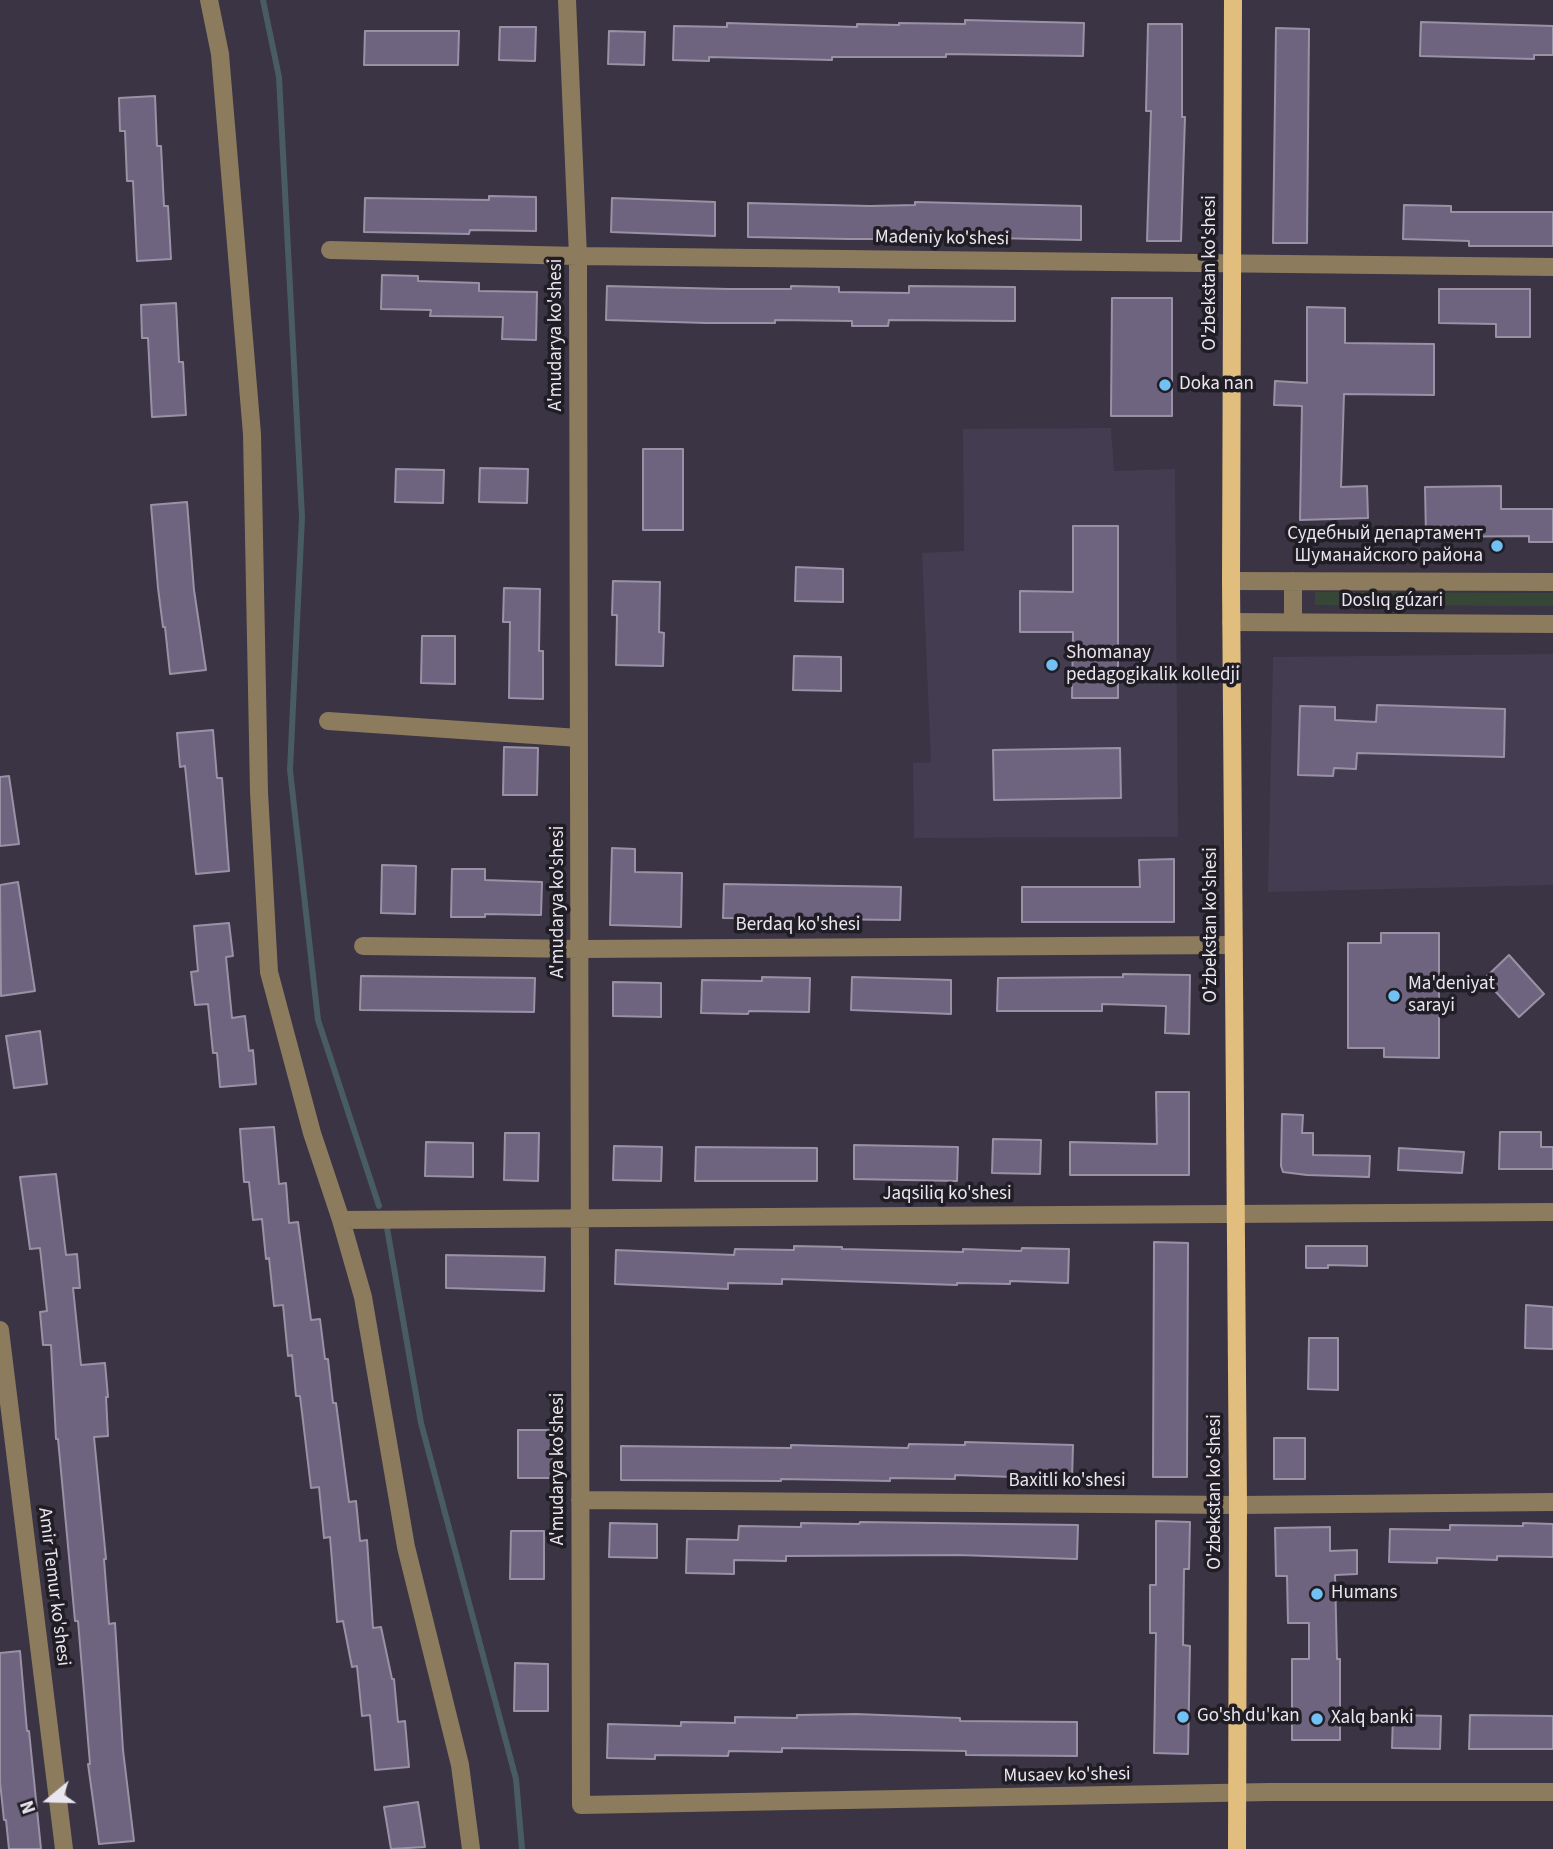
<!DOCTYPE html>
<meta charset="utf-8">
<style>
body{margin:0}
#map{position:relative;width:1553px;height:1849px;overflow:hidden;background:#3a3444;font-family:"Source Sans 3",sans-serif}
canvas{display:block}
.north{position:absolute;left:14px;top:1765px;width:70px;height:70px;-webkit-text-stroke:5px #201d24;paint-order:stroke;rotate:251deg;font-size:19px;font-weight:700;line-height:28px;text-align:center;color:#e9e6f0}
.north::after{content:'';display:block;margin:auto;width:24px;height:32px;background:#e9e6f0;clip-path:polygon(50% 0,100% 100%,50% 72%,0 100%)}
</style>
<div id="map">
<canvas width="1553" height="1849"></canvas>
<div class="north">N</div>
</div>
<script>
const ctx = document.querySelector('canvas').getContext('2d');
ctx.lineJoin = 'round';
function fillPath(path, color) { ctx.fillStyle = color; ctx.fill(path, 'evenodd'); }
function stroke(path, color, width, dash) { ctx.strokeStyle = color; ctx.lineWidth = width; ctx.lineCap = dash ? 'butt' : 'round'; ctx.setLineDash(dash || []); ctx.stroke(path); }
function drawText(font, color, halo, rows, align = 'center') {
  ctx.font = font + ' "Source Sans 3",sans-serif'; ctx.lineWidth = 7; ctx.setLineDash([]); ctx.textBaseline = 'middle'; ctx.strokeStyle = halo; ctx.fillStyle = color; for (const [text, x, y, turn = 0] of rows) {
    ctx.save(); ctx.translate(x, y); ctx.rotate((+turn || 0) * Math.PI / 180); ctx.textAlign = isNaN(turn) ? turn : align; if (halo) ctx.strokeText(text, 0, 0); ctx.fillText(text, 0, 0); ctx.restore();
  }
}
const built = new Path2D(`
 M 1111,428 L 1114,471 L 1175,469 L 1178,837 L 914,838 L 913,763 L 931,762 L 922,553 L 964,551 L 963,429 Z
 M 1553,654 L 1553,885 L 1268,892 L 1273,657 Z`);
const green = new Path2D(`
 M 1315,592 L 1553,593 L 1553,606 L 1315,605 Z`);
const stream = new Path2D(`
 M 263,0 L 279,77 L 302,517 L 290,770 L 318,1020 L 379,1206
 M 387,1228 L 421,1423 L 516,1779 L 522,1849`);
const building = new Path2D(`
 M 965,20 L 1084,23 L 1083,56 L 946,54 L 946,57 L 832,57 L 832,60 L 709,57 L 709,61 L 673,60 L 674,26 L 727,27 L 727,23 L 857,27 L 857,24 L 899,25 L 899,23 L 965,24 Z
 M 1421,22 L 1553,26 L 1553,55 L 1534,55 L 1534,59 L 1420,56 Z
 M 1148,24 L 1182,24 L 1182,117 L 1185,117 L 1181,241 L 1147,241 L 1151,111 L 1146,111 Z
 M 500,27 L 536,27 L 535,61 L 499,60 Z
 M 1276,28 L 1309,29 L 1307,243 L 1273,243 Z
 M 365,31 L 459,31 L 458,65 L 364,65 Z
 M 609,31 L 645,32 L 644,65 L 608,64 Z
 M 155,96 L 157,146 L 161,146 L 164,206 L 168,206 L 171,259 L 137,261 L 133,181 L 127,181 L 125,131 L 120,131 L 119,98 Z
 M 489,196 L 536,197 L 536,231 L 470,230 L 469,234 L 364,232 L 365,198 L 489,200 Z
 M 612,198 L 715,202 L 715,236 L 611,232 Z
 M 915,202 L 1081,206 L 1081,240 L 906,236 L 906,239 L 848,239 L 748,237 L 748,203 L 870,206 L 915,205 Z
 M 1404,205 L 1451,206 L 1451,212 L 1553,212 L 1553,246 L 1469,246 L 1469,241 L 1403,239 Z
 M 382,275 L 418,276 L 418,281 L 479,283 L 479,291 L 537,292 L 536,340 L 502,339 L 503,317 L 430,316 L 431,310 L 381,309 Z
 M 607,286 L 728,289 L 791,289 L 791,286 L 839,287 L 839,292 L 909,293 L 909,286 L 1015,287 L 1015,321 L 889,320 L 888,326 L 852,326 L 852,321 L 775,320 L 775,323 L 706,323 L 606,320 Z
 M 1439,289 L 1530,289 L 1530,337 L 1496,337 L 1496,324 L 1439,323 Z
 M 1112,298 L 1172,298 L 1172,416 L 1111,416 Z
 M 176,303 L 179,362 L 183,362 L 186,415 L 152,417 L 148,338 L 142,338 L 141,305 Z
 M 1307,307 L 1345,308 L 1345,343 L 1434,344 L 1434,395 L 1344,394 L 1341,487 L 1367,486 L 1368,518 L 1300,520 L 1302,406 L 1274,405 L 1275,381 L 1307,383 Z
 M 643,449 L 683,449 L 683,530 L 643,530 Z
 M 480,468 L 528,469 L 527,503 L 479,502 Z
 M 396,469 L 444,470 L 443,503 L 395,502 Z
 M 1501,486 L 1501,509 L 1553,509 L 1553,542 L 1529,542 L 1529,536 L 1426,537 L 1425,487 Z
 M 187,502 L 194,590 L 206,670 L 170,674 L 165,627 L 163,627 L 158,588 L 151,505 Z
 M 1073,526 L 1118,526 L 1118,698 L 1072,698 L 1073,632 L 1020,632 L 1020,591 L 1073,592 Z
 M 796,567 L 843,569 L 843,602 L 795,601 Z
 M 613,581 L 660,582 L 659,632 L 664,633 L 663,666 L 616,665 L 617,615 L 612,615 Z
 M 504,588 L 540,589 L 539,651 L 543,651 L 543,699 L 509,698 L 510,622 L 503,622 Z
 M 422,636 L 455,636 L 455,684 L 421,683 Z
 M 794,656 L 841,657 L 841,691 L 793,690 Z
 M 1377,705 L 1505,709 L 1504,757 L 1357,753 L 1356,769 L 1334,768 L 1333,776 L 1298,775 L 1300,706 L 1335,707 L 1335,720 L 1376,722 Z
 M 213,730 L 217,778 L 222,778 L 229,871 L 196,874 L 185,766 L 180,767 L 177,733 Z
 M 504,747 L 538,748 L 537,795 L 503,795 Z
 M 1120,748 L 1121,798 L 994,800 L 993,750 Z
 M 9,776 L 19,844 L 0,846 L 0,777 Z
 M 612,848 L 635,849 L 635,872 L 682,873 L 681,927 L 610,925 Z
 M 1174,859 L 1174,922 L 1022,922 L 1022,887 L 1140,887 L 1139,860 Z
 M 382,865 L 416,866 L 415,914 L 381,913 Z
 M 452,869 L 485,869 L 485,880 L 542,882 L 541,915 L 485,914 L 485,917 L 451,917 Z
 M 18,882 L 35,991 L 1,996 L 0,885 Z
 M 724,884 L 901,887 L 900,920 L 723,918 Z
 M 229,923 L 233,956 L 226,957 L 232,1018 L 245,1016 L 249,1051 L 253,1050 L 256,1084 L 220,1087 L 217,1053 L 213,1053 L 208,1004 L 195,1005 L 191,972 L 198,971 L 194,926 Z
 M 1381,933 L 1439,933 L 1439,1058 L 1384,1057 L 1384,1048 L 1348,1048 L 1348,943 L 1381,943 Z
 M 1509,955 L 1544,994 L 1519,1017 L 1484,979 Z
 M 1123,974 L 1190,975 L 1189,1034 L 1165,1033 L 1166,1006 L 1102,1004 L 1102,1011 L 997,1011 L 998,978 L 1123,977 Z
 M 361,976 L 535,978 L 534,1012 L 360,1010 Z
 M 762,977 L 810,978 L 809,1012 L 749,1011 L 748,1014 L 701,1013 L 702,980 L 762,981 Z
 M 852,977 L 951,980 L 951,1014 L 851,1010 Z
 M 613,982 L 661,983 L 661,1017 L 613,1016 Z
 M 40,1031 L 47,1084 L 14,1088 L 6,1036 Z
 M 1156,1092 L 1189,1092 L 1189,1175 L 1070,1175 L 1070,1142 L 1157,1144 Z
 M 1282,1114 L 1303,1115 L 1302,1133 L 1313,1133 L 1313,1155 L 1370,1156 L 1369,1177 L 1307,1175 L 1283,1172 L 1281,1166 Z
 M 274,1127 L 279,1184 L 286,1183 L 289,1223 L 298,1222 L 311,1320 L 320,1319 L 325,1359 L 328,1359 L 333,1403 L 336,1403 L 349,1502 L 356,1501 L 360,1541 L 367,1540 L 373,1628 L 381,1627 L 392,1679 L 394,1679 L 398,1722 L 405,1721 L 409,1767 L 375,1770 L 370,1715 L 362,1716 L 357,1666 L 352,1667 L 343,1621 L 337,1622 L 330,1537 L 324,1538 L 319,1487 L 311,1488 L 300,1396 L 296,1396 L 292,1355 L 288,1356 L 283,1305 L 274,1306 L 269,1258 L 266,1259 L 262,1219 L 253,1220 L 249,1182 L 244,1182 L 240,1129 Z
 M 1500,1132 L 1541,1132 L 1541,1147 L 1553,1147 L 1553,1169 L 1499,1169 Z
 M 505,1133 L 539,1133 L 538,1181 L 504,1180 Z
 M 993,1139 L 1041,1140 L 1040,1174 L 992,1173 Z
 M 426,1142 L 473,1143 L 473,1177 L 425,1176 Z
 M 854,1145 L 958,1147 L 957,1181 L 854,1179 Z
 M 614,1146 L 662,1147 L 661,1181 L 613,1180 Z
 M 696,1147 L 817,1148 L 817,1181 L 695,1181 Z
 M 1399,1148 L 1464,1152 L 1462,1173 L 1398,1170 Z
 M 56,1174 L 66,1255 L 77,1254 L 80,1288 L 73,1288 L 81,1365 L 105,1363 L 108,1397 L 106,1397 L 108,1436 L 94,1437 L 106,1559 L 104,1559 L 109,1624 L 115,1623 L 123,1750 L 134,1841 L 99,1844 L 88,1764 L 90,1764 L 78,1621 L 75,1621 L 58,1439 L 56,1439 L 51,1345 L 43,1345 L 40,1312 L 47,1311 L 40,1248 L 30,1249 L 20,1177 Z
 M 1154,1242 L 1188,1243 L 1187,1477 L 1153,1477 Z
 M 794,1246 L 842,1247 L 842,1249 L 963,1252 L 963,1249 L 1021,1251 L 1022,1248 L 1069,1249 L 1068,1283 L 1010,1281 L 1010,1284 L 957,1283 L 957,1285 L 782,1279 L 782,1284 L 728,1283 L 728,1289 L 615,1284 L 616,1250 L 734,1255 L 735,1249 L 794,1250 Z
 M 1306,1246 L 1367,1246 L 1367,1266 L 1328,1265 L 1328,1268 L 1306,1268 Z
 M 446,1255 L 545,1257 L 544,1291 L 446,1288 Z
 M 1526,1305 L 1553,1307 L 1553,1349 L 1525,1348 Z
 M 1309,1338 L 1338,1338 L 1338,1390 L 1308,1389 Z
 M 518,1430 L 552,1430 L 552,1478 L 518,1478 Z
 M 1274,1438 L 1305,1438 L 1305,1479 L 1274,1479 Z
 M 965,1442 L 1073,1445 L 1072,1479 L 955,1475 L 955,1479 L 890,1478 L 890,1481 L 781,1479 L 781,1481 L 621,1480 L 621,1446 L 791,1448 L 791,1445 L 908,1448 L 909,1444 L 965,1445 Z
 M 1156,1521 L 1190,1522 L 1189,1569 L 1184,1569 L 1183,1645 L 1190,1646 L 1188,1754 L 1154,1753 L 1156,1633 L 1150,1633 L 1150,1585 L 1156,1585 Z
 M 860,1522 L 1078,1525 L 1077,1559 L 958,1555 L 786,1556 L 786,1561 L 734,1560 L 734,1574 L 686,1573 L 687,1539 L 738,1540 L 739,1526 L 801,1527 L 801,1523 L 859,1524 Z
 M 610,1523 L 657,1524 L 657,1558 L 609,1557 Z
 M 1523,1523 L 1553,1524 L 1553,1557 L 1497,1556 L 1497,1560 L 1437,1558 L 1437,1563 L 1389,1562 L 1390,1529 L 1450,1530 L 1450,1525 L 1523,1526 Z
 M 1330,1527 L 1330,1551 L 1357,1550 L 1357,1574 L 1335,1575 L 1337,1659 L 1340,1659 L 1340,1740 L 1292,1740 L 1292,1659 L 1309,1659 L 1309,1623 L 1288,1623 L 1287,1576 L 1276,1576 L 1275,1528 Z
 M 511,1531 L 544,1531 L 544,1579 L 510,1579 Z
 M 20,1651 L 27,1731 L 29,1731 L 41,1849 L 9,1849 L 6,1820 L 4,1820 L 0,1782 L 0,1653 Z
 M 515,1663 L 548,1664 L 548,1711 L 514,1711 Z
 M 856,1714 L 960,1718 L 960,1721 L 1077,1722 L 1077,1756 L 966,1755 L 966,1751 L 782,1748 L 782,1752 L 729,1751 L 728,1756 L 655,1755 L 655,1759 L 607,1758 L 608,1724 L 681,1726 L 681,1722 L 735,1723 L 735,1717 L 797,1718 L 797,1715 Z
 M 1393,1715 L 1441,1716 L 1440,1749 L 1392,1748 Z
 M 1470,1715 L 1553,1716 L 1553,1749 L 1469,1749 Z
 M 418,1802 L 425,1847 L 391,1849 L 384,1807 Z`);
const minor = new Path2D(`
 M 209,0 L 220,54 L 252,434 L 259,792 L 269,972 L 312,1133 L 341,1220 L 363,1297 L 406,1547 L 460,1765 L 471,1849
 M 567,0 L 578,256 L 581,1805 L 1269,1792 L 1553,1792
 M 330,250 L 578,256 L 1553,267
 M 1231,581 L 1553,582
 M 1231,622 L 1553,624
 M 1293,622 L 1293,581
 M 328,721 L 579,738
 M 363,946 L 580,949 L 1233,945
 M 341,1220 C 745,1214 1149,1217 1553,1212
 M 0,1330 L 64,1849
 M 580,1500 L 1238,1505 L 1553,1502`);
const major = new Path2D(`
 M 1233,0 L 1231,581 L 1238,1505 L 1237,1849`);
const markers = [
 [1165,385,7,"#72c1f5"],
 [1497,546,7,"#72c1f5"],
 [1052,665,7,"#72c1f5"],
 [1394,996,7,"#72c1f5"],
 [1317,1594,7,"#72c1f5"],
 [1183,1717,7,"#72c1f5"],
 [1317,1719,7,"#72c1f5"]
];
const streetNames = [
 ["Madeniy ko'shesi",942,239,1],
 ["O'zbekstan ko'shesi",1211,273,-90],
 ["A'mudarya ko'shesi",557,335,-90],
 ["Doslıq gúzari",1392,602],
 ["A'mudarya ko'shesi",559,902,-90],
 ["O'zbekstan ko'shesi",1212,925,-90],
 ["Berdaq ko'shesi",798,926],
 ["Jaqsiliq ko'shesi",947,1195],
 ["A'mudarya ko'shesi",559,1469,-90],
 ["Baxitli ko'shesi",1067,1482],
 ["O'zbekstan ko'shesi",1216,1492,-90],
 ["Amir Temur ko'shesi",53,1587,83],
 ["Musaev ko'shesi",1067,1776,-1]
];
const poiNames = [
 ["Doka nan",1179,385],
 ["Судебный департамент",1483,535,"right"],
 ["Шуманайского района",1483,557,"right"],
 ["Shomanay",1066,654],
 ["pedagogikalik kolledji",1066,676],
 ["Ma'deniyat",1408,985],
 ["sarayi",1408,1007],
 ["Humans",1331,1594],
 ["Go'sh du'kan",1197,1717],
 ["Xalq banki",1331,1719]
];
fillPath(built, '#443c51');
fillPath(green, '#374737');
stroke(stream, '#495b64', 6);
fillPath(building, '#6e6480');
stroke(building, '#9992a5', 2);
stroke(minor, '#8c7b5d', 18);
stroke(major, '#e1bd7e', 18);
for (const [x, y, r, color] of markers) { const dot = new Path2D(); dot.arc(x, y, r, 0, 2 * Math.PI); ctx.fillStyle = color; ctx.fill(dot); stroke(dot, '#201d24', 2.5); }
drawText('19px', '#e9e6f0', '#201d24', streetNames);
drawText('19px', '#e9e6f0', '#201d24', poiNames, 'left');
</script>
